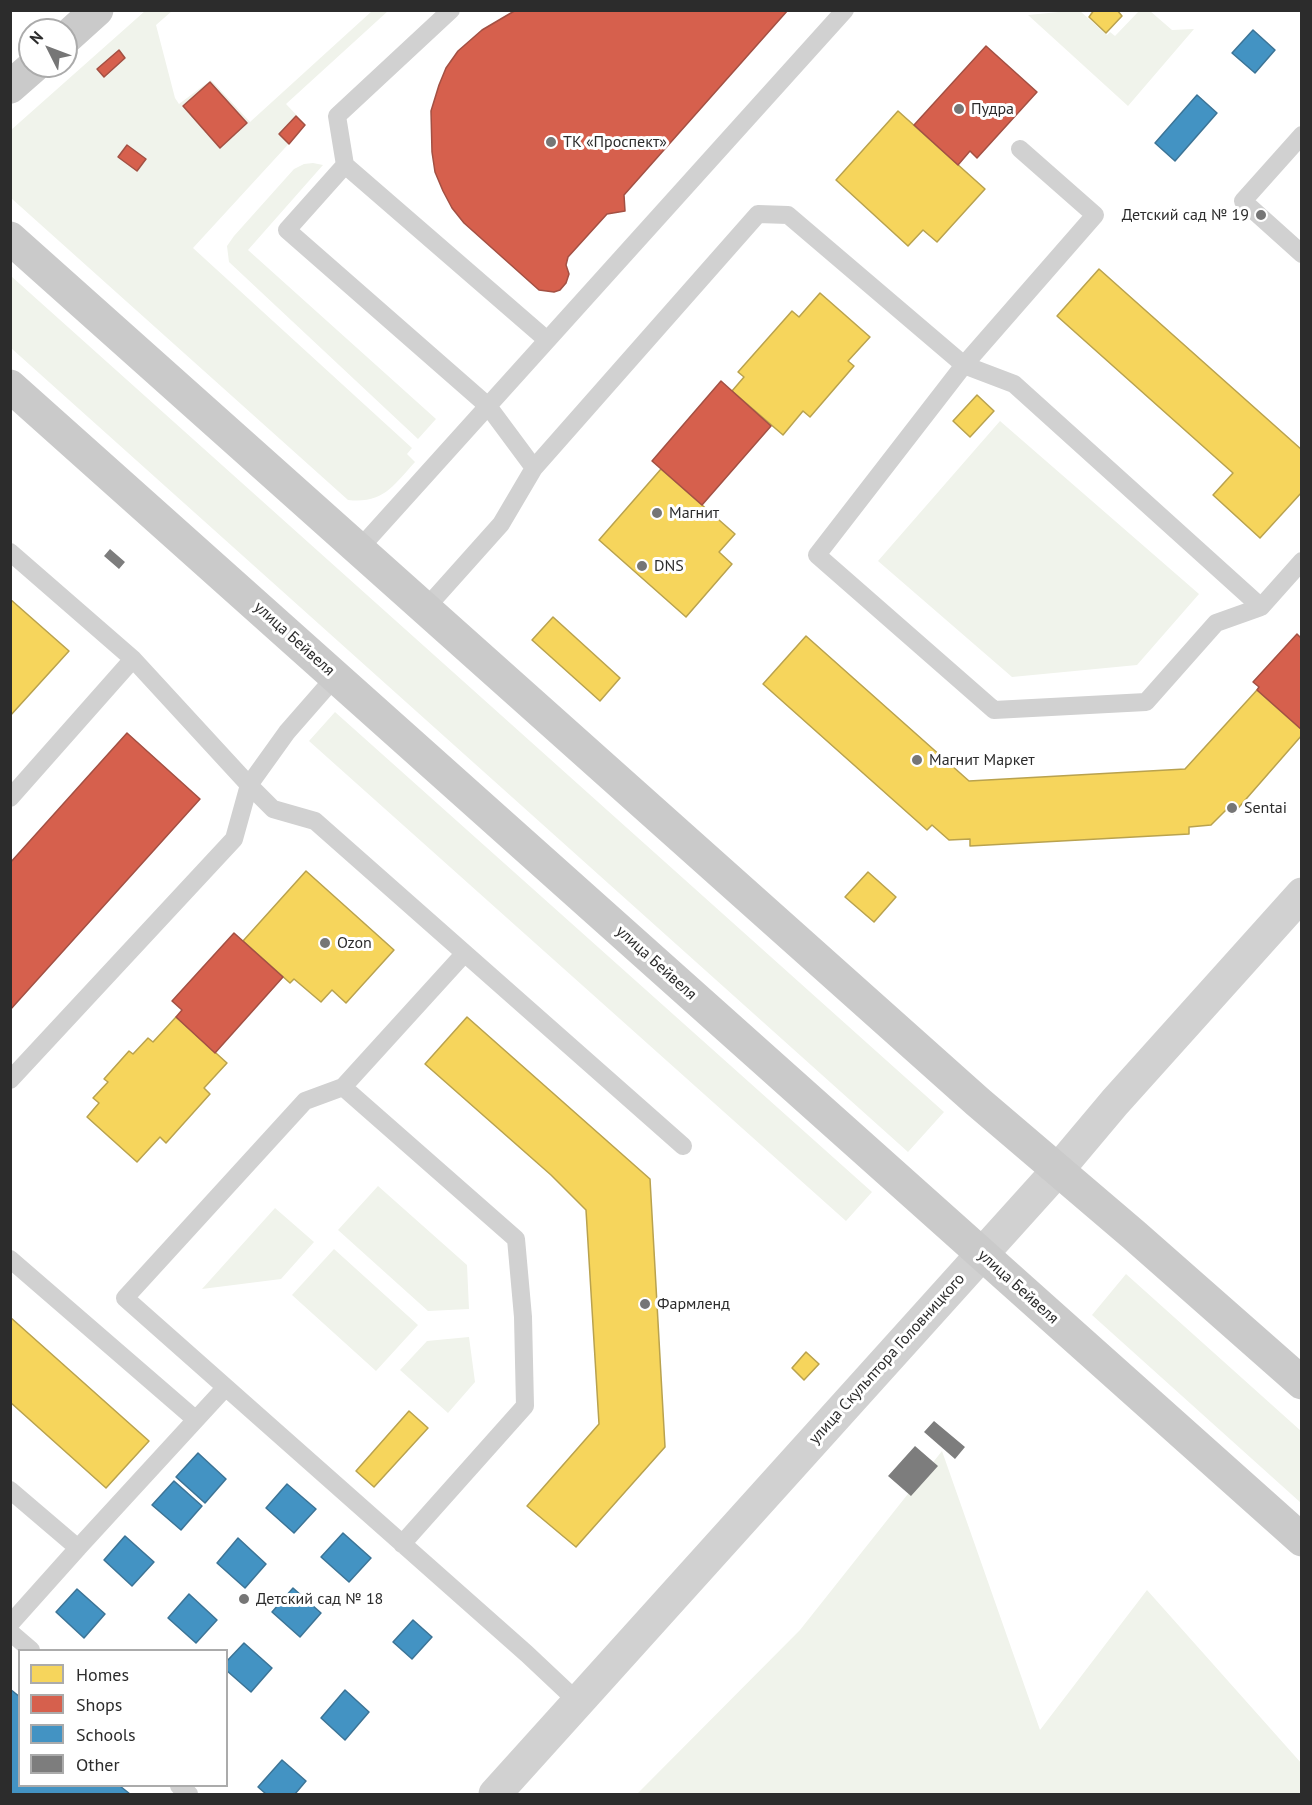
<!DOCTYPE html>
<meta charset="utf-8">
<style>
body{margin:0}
#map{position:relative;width:1312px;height:1805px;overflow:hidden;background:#fff;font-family:"PT Sans",sans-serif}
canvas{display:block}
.frame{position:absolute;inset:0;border:12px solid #2c2c2c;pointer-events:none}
.legend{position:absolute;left:18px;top:1649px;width:210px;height:138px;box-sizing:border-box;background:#fff;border:2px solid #ababab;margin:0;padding:8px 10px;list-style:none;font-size:18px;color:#2c2c2c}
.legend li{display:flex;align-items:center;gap:12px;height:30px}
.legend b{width:30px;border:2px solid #ababab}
.north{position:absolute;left:18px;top:18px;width:60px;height:60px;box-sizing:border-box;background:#fff;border:2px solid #ababab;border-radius:50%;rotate:312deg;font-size:16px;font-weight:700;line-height:24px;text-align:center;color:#2c2c2c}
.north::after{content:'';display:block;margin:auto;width:21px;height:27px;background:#767676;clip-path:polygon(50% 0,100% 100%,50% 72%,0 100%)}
</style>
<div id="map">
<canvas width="1312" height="1805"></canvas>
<div class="frame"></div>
<ul class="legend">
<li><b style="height:16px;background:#f6d55c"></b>Homes</li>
<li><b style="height:16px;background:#d6604d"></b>Shops</li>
<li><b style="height:16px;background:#4393c3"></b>Schools</li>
<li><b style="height:16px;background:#7d7d7d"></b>Other</li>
</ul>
<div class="north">N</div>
</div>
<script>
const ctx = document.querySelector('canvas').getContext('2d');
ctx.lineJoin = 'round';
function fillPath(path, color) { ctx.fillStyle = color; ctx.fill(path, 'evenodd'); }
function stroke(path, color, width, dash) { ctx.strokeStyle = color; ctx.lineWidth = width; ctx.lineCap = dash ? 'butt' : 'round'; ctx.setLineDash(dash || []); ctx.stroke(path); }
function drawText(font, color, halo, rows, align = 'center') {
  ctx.font = font + ' "PT Sans",sans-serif'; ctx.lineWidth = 6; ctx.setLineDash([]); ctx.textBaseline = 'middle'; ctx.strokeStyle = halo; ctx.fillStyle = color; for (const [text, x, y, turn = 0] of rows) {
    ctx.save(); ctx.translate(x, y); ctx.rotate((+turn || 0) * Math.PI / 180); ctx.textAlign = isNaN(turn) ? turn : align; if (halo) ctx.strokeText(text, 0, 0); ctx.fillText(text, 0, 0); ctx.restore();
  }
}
const green = new Path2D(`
 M 145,11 L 172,11 L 156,25 L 175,98 L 179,104 L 211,80 L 250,122 L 372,11 L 388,11 L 286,104 L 306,125 L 193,248 L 412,448 L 407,454 L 415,462 C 393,486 383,504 348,500 L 11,198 L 11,130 Z
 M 1069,11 L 1080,11 L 1107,35 L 1110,32 L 1115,36 L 1139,11 L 1150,11 L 1172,30 L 1194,29 L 1128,106 L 1028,15 Z
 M 313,163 L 323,165 L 248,250 L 436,419 L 418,439 L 229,262 L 227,246 L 234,236 L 294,169 L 304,164 Z
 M 11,276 L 944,1112 L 908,1152 L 11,348 Z
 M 1000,421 L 1199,594 L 1137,665 L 1012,677 L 878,561 Z
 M 335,712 L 872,1192 L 846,1221 L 309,741 Z
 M 378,1186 L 467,1265 L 469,1309 L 428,1311 L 338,1230 Z
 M 275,1208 L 314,1242 L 281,1279 L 202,1289 Z
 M 334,1249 L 418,1325 L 376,1371 L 292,1295 Z
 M 1126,1274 L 1301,1431 L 1301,1503 L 1092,1315 Z
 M 469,1337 L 475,1382 L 448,1413 L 400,1370 L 427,1341 Z
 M 942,1451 L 1040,1730 L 1147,1590 L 1302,1764 L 1301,1794 L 637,1794 L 800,1630 Z`);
const homes = new Path2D(`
 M 1094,10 L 1117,10 L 1122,16 L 1106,33 L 1089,17 Z
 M 898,111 L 985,189 L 937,242 L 923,230 L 908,246 L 836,180 Z
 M 1099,269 L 1302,450 L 1302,492 L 1260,538 L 1213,495 L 1233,473 L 1057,316 Z
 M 820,293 L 870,337 L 848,361 L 854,366 L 810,417 L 803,411 L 783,435 L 732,391 L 744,377 L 738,372 L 792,311 L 799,317 Z
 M 977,395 L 994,411 L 970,437 L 953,421 Z
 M 661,469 L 735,534 L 719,552 L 732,564 L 686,617 L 599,540 Z
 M 10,599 L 69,651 L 10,716 Z
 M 553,617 L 620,678 L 600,701 L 532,640 Z
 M 806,636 L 969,781 L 1185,769 L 1257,690 L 1302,730 L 1302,735 L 1233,814 L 1227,809 L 1211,825 L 1189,827 L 1189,834 L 970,846 L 970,839 L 949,840 L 932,825 L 927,830 L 763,684 Z
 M 306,871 L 394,950 L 346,1003 L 332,990 L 321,1002 L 294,979 L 290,983 L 243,941 Z
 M 868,872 L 896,897 L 874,922 L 845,897 Z
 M 176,1017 L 227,1063 L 204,1088 L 210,1094 L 166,1143 L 160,1137 L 137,1162 L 87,1117 L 99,1103 L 93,1098 L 108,1082 L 104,1079 L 129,1051 L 133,1054 L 148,1038 L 153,1042 Z
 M 467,1017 L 650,1179 L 665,1447 L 576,1547 L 527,1506 L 599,1424 L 586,1210 L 551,1175 L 425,1064 Z
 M 10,1317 L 149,1441 L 106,1488 L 10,1402 Z
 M 806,1352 L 819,1364 L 804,1380 L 792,1368 Z
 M 409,1411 L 428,1428 L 374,1487 L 356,1471 Z`);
const shops = new Path2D(`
 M 516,10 L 788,10 L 624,195 L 625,211 L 607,214 L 568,257 L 566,265 L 569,274 L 566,283 L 560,290 L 554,292 L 539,290 L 464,223 L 452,208 L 443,191 L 435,172 L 432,152 L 431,111 L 439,85 L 446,68 L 458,51 L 482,30 Z
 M 986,46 L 1037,92 L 977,158 L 970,151 L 958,165 L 914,125 Z
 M 119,50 L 125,58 L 104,77 L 97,69 Z
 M 210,82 L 247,123 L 220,148 L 183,106 Z
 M 296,116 L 305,125 L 289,144 L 279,134 Z
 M 127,145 L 146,159 L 137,171 L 118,157 Z
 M 721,381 L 771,426 L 702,505 L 652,461 Z
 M 1297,634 L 1302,639 L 1302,730 L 1257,690 L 1259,687 L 1253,682 Z
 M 127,733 L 200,799 L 10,1010 L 10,863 Z
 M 234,933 L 283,977 L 215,1053 L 176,1017 L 182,1010 L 172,1001 Z`);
const schools = new Path2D(`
 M 1253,30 L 1275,50 L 1255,73 L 1232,53 Z
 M 1197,95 L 1217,113 L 1175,161 L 1155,143 Z
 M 198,1453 L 226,1479 L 205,1503 L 176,1477 Z
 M 174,1481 L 202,1506 L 181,1530 L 152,1505 Z
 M 287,1484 L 316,1509 L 294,1533 L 266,1508 Z
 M 343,1533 L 371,1558 L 349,1582 L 321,1557 Z
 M 125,1536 L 154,1562 L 132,1586 L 104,1560 Z
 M 238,1538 L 266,1564 L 245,1588 L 217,1563 Z
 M 293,1588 L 321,1613 L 300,1637 L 272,1612 Z
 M 77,1589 L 105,1614 L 84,1638 L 56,1612 Z
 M 189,1594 L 217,1620 L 196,1643 L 168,1618 Z
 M 413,1620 L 432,1637 L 412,1659 L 393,1642 Z
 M 244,1643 L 272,1668 L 251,1692 L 226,1670 L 226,1662 Z
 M 10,1689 L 20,1697 L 20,1786 L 120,1786 L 130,1794 L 10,1794 Z
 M 345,1690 L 369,1712 L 345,1740 L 321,1718 Z
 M 282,1760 L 306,1781 L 295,1794 L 266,1794 L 258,1787 Z`);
const building = new Path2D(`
 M 110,549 L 125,562 L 119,569 L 104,556 Z
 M 934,1421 L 965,1447 L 955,1459 L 924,1432 Z
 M 915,1446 L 938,1466 L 911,1496 L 888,1476 Z`);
const lane = new Path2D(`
 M 451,10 L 337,116 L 345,165 L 547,340
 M 1302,135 L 1243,201 L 1302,254
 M 1020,149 L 1095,215 L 964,365 L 817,555 L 994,710 L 1146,702 L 1216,623 L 1261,607 L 1302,561
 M 345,165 L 287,230 L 488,406 L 534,468
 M 359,549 L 845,10
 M 10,552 L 133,659 L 249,785 L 273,809 L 315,821 L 683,1146
 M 425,609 L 501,524 L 534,468 L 758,214 L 788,215 L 964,365 L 1014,384 L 1261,607
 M 10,798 L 133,659
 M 464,954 L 343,1087 L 305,1101 L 125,1298 L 527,1654 L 578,1702
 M 10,1080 L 234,839 L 249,785 L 287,732 L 336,676
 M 343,1087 L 516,1239 L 523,1317 L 525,1406 L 402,1544
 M 10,1259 L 195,1419
 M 10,1490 L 78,1548 L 225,1388
 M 10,1624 L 78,1548
 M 10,1632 L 31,1650
 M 179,1786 L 189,1794`);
const street = new Path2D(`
 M 495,1794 L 1057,1171 L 1115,1102 L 1302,894`);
const secondary = new Path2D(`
 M 66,38 L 97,10
 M 10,87 L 34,66
 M 10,238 L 978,1102 L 1134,1235 L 1302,1383
 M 10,386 L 1302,1540`);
const markers = [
 [959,109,6,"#767676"],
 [551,142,6,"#767676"],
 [1261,215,6,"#767676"],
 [657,513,6,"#767676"],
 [642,566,6,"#767676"],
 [917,760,6,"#767676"],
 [1232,808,6,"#767676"],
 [325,943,6,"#767676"],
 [645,1304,6,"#767676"],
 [244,1599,6,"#767676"]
];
const poiNames = [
 ["Пудра",971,109],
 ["ТК «Проспект»",563,142],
 ["Детский сад № 19",1249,215,"right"],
 ["Магнит",669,513],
 ["DNS",654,566],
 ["Магнит Маркет",929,760],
 ["Sentai",1244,808],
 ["Ozon",337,943],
 ["Фармленд",657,1304],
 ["Детский сад № 18",256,1599]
];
const streetNames = [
 ["улица Бейвеля",294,639,42],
 ["улица Бейвеля",656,963,42],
 ["улица Бейвеля",1018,1287,42],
 ["улица Скульптора Головницкого",887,1359,-48]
];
fillPath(green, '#f0f3eb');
fillPath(homes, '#f6d55c');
stroke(homes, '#b9a24e', 1.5);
fillPath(shops, '#d6604d');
stroke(shops, '#a35043', 1.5);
fillPath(schools, '#4393c3');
stroke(schools, '#3c7496', 1.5);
fillPath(building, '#7d7d7d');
stroke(lane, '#d1d1d1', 18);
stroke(street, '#d1d1d1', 33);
stroke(secondary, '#cacaca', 33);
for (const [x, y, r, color] of markers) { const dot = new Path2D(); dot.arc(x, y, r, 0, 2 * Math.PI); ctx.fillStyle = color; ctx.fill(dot); stroke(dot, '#fff', 2); }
drawText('16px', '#2c2c2c', '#fff', poiNames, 'left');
drawText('16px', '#2c2c2c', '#fff', streetNames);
</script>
